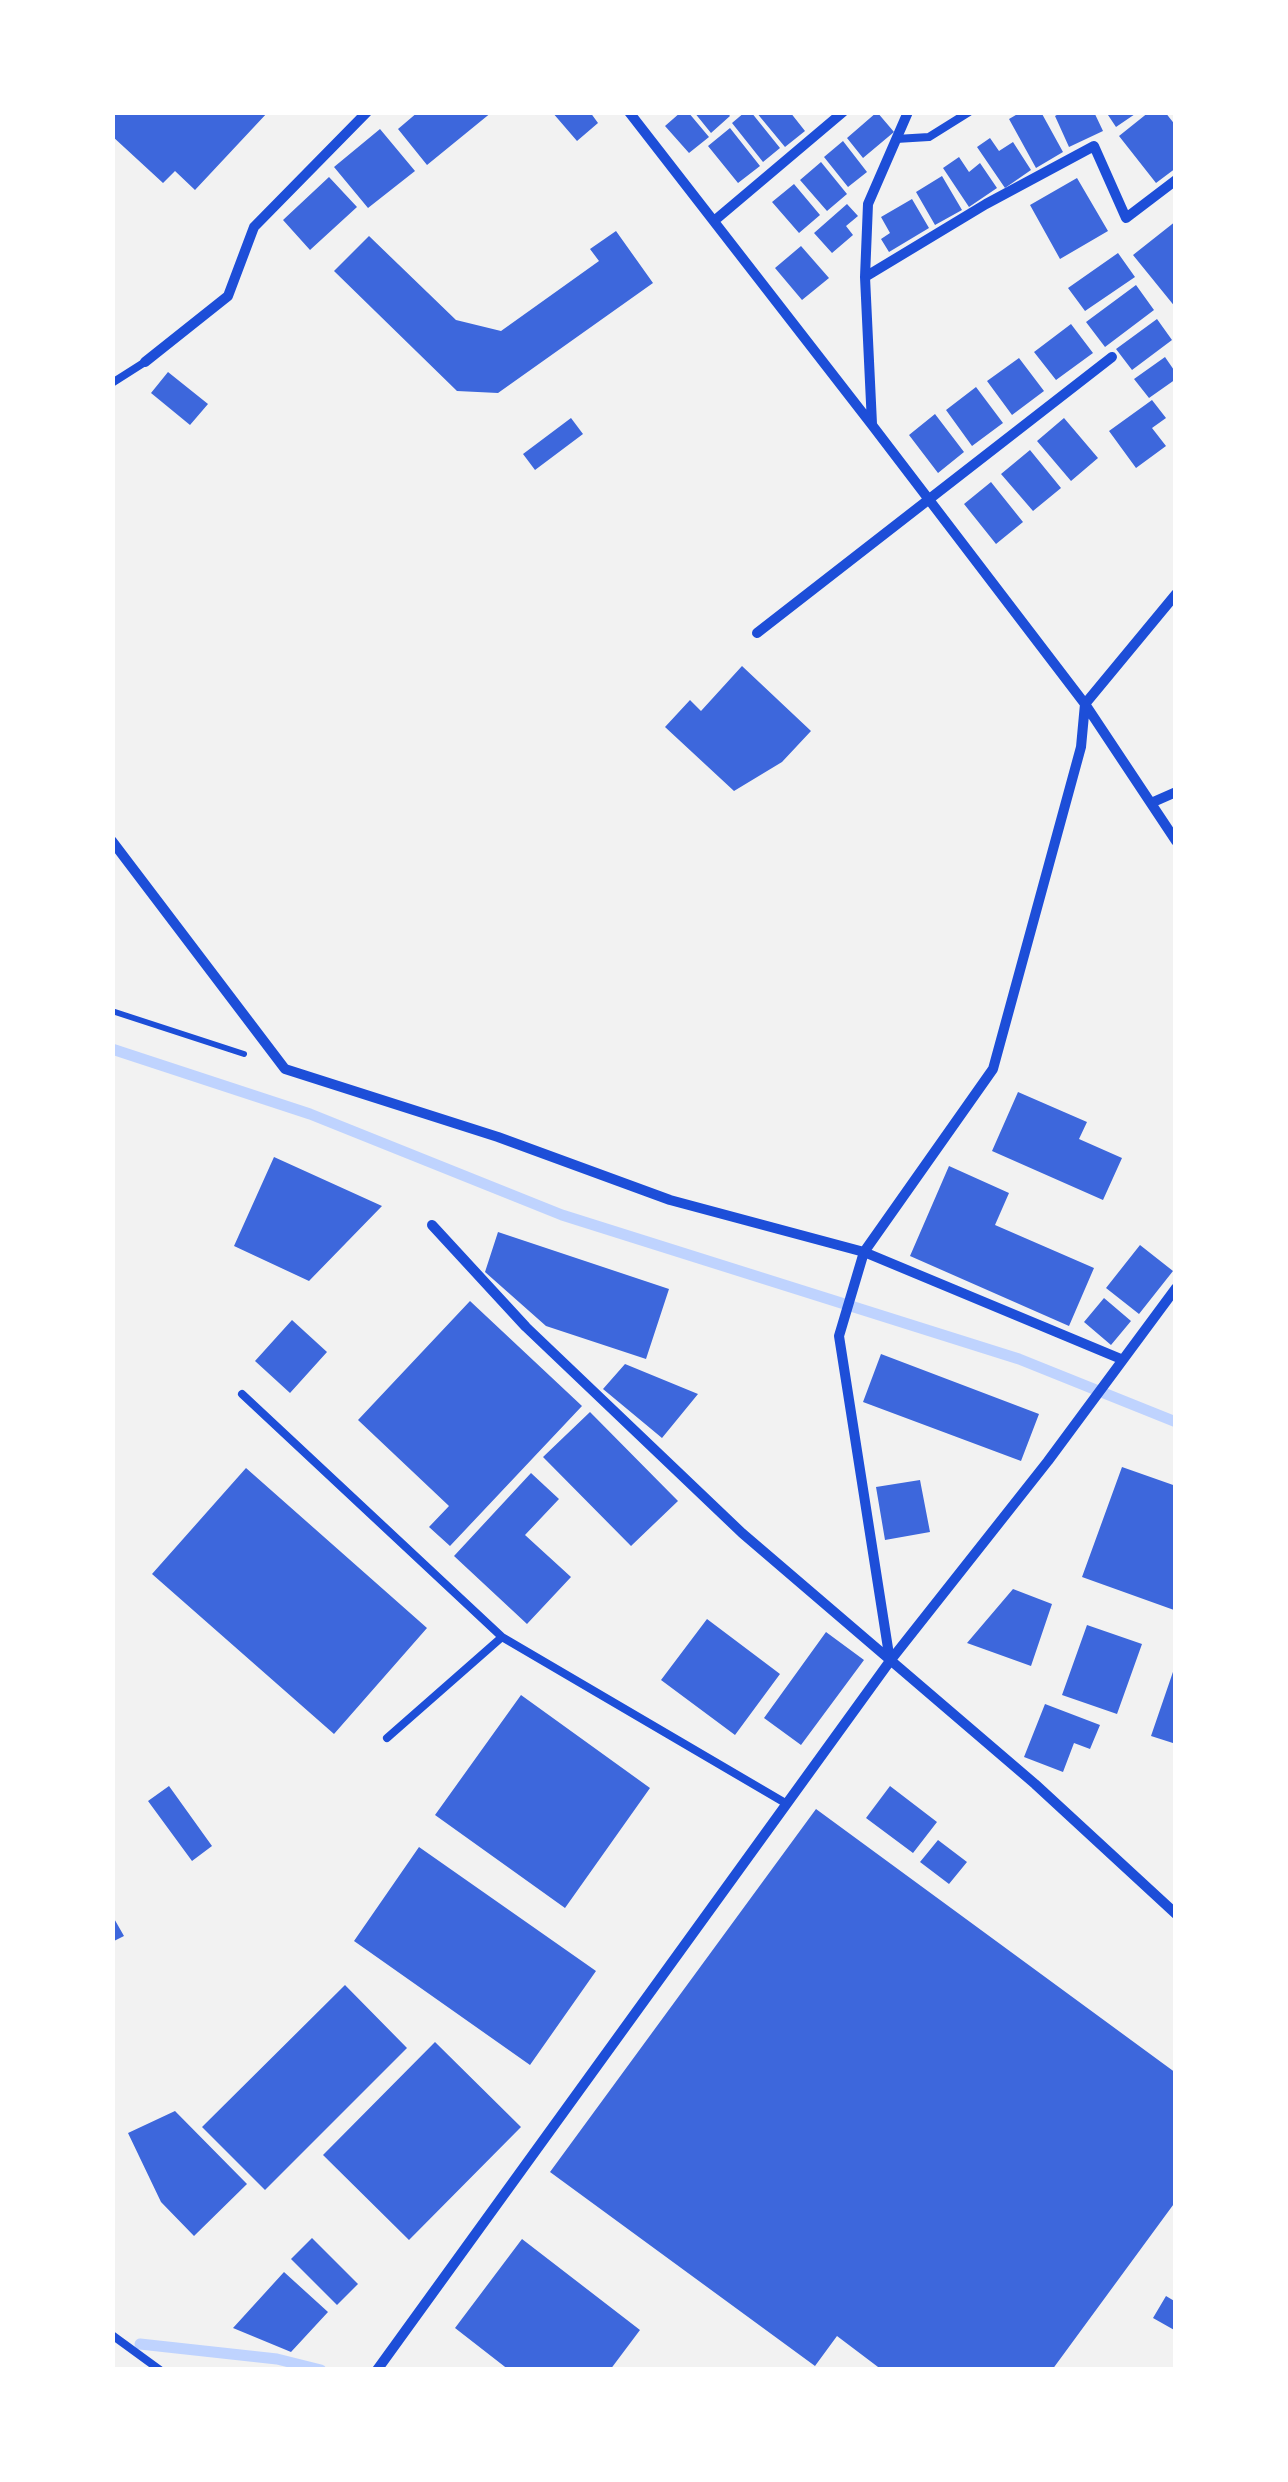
<!DOCTYPE html>
<style>
body{margin:0}
#map{position:relative;width:1288px;height:2482px;overflow:hidden;background:#f2f2f2;font-family:"Nunito Sans",sans-serif}
canvas{display:block}
.frame{position:absolute;inset:0;border:115px solid #fff;pointer-events:none}
</style>
<div id="map">
<canvas width="1288" height="2482"></canvas>
<div class="frame"></div>
</div>
<script>
const ctx = document.querySelector('canvas').getContext('2d');
ctx.lineJoin = 'round';
function stroke(path, color, width, dash) { ctx.strokeStyle = color; ctx.lineWidth = width; ctx.lineCap = dash ? 'butt' : 'round'; ctx.setLineDash(dash || []); ctx.stroke(path); }
function fillPath(path, color) { ctx.fillStyle = color; ctx.fill(path, 'evenodd'); }
const stream = new Path2D(`
 M 112,1049 L 310,1114 L 562,1215 L 1019,1359 L 1176,1422
 M 140,2344 L 277,2359 L 321,2370`);
const building = new Path2D(`
 M 112,112 L 268,112 L 195,190 L 175,171 L 163,183 L 112,136 Z
 M 418,112 L 492,112 L 427,165 L 398,129 Z
 M 552,112 L 590,112 L 598,123 L 577,141 Z
 M 681,112 L 688,112 L 709,137 L 689,153 L 665,126 Z
 M 694,112 L 727,112 L 730,116 L 711,133 Z
 M 745,112 L 751,112 L 780,148 L 763,162 L 732,123 Z
 M 756,112 L 790,112 L 805,131 L 785,147 Z
 M 877,112 L 894,132 L 863,158 L 847,138 Z
 M 1021,112 L 1041,112 L 1063,152 L 1036,168 L 1009,119 Z
 M 1062,112 L 1094,112 L 1103,131 L 1069,147 L 1055,116 Z
 M 1106,112 L 1138,112 L 1116,127 Z
 M 1149,112 L 1165,112 L 1176,126 L 1176,168 L 1156,183 L 1119,136 Z
 M 730,128 L 760,166 L 738,183 L 708,146 Z
 M 380,129 L 415,171 L 368,208 L 334,167 Z
 M 990,138 L 999,151 L 1013,142 L 1031,170 L 1005,188 L 977,147 Z
 M 843,141 L 867,172 L 848,187 L 824,157 Z
 M 959,157 L 969,172 L 980,163 L 997,188 L 969,207 L 943,168 Z
 M 821,162 L 847,194 L 827,211 L 800,180 Z
 M 942,176 L 962,210 L 935,225 L 916,192 Z
 M 329,177 L 357,207 L 310,250 L 283,220 Z
 M 1077,178 L 1108,231 L 1060,259 L 1030,205 Z
 M 794,184 L 820,215 L 799,233 L 772,202 Z
 M 912,199 L 929,228 L 889,252 L 881,239 L 890,233 L 881,217 Z
 M 847,204 L 858,216 L 846,226 L 853,235 L 832,253 L 814,233 Z
 M 1176,221 L 1176,308 L 1133,255 Z
 M 616,231 L 653,283 L 498,393 L 457,391 L 334,271 L 369,236 L 456,320 L 501,331 L 599,261 L 590,249 Z
 M 801,246 L 829,278 L 802,300 L 775,268 Z
 M 1118,253 L 1135,277 L 1085,311 L 1068,288 Z
 M 1136,285 L 1154,310 L 1105,347 L 1086,322 Z
 M 1157,319 L 1172,340 L 1132,370 L 1116,349 Z
 M 1071,324 L 1093,353 L 1056,380 L 1034,352 Z
 M 1165,357 L 1176,373 L 1176,379 L 1149,398 L 1134,379 Z
 M 1019,358 L 1044,391 L 1012,415 L 987,381 Z
 M 168,372 L 208,404 L 190,425 L 151,393 Z
 M 976,387 L 1003,423 L 972,446 L 946,410 Z
 M 1152,400 L 1166,418 L 1152,428 L 1166,446 L 1136,468 L 1109,431 Z
 M 935,414 L 964,452 L 938,473 L 909,435 Z
 M 571,418 L 583,434 L 535,470 L 523,454 Z
 M 1064,418 L 1098,458 L 1071,481 L 1037,441 Z
 M 1030,450 L 1061,488 L 1033,511 L 1001,474 Z
 M 991,482 L 1023,522 L 996,544 L 964,504 Z
 M 742,666 L 811,731 L 782,762 L 734,791 L 665,727 L 690,700 L 701,711 Z
 M 1018,1092 L 1087,1122 L 1079,1139 L 1122,1158 L 1103,1200 L 992,1151 Z
 M 274,1157 L 382,1206 L 309,1281 L 234,1246 Z
 M 949,1166 L 1009,1193 L 995,1225 L 1094,1268 L 1069,1326 L 910,1256 Z
 M 498,1232 L 669,1289 L 646,1359 L 546,1326 L 485,1272 Z
 M 1140,1245 L 1173,1271 L 1139,1314 L 1106,1288 Z
 M 1104,1298 L 1131,1321 L 1111,1345 L 1084,1322 Z
 M 470,1301 L 582,1406 L 450,1546 L 429,1527 L 449,1506 L 358,1420 Z
 M 292,1320 L 327,1352 L 290,1393 L 255,1361 Z
 M 881,1354 L 1039,1414 L 1021,1461 L 863,1402 Z
 M 625,1364 L 698,1394 L 662,1438 L 603,1389 Z
 M 590,1412 L 678,1501 L 631,1546 L 543,1457 Z
 M 1122,1467 L 1176,1486 L 1174,1610 L 1082,1577 Z
 M 246,1468 L 427,1628 L 334,1734 L 152,1574 Z
 M 531,1473 L 559,1499 L 525,1535 L 571,1577 L 527,1624 L 454,1556 Z
 M 920,1480 L 930,1532 L 885,1540 L 876,1487 Z
 M 1013,1589 L 1052,1604 L 1031,1666 L 967,1643 Z
 M 707,1619 L 780,1674 L 735,1735 L 661,1680 Z
 M 1087,1625 L 1142,1644 L 1117,1714 L 1062,1695 Z
 M 826,1632 L 864,1660 L 801,1745 L 764,1718 Z
 M 1175,1666 L 1176,1666 L 1176,1744 L 1151,1736 Z
 M 521,1695 L 650,1788 L 565,1908 L 435,1815 Z
 M 1045,1704 L 1100,1725 L 1090,1749 L 1074,1743 L 1063,1772 L 1024,1757 Z
 M 169,1786 L 212,1846 L 192,1861 L 148,1801 Z
 M 890,1786 L 937,1822 L 913,1853 L 866,1818 Z
 M 816,1809 L 1176,2073 L 1176,2201 L 1052,2370 L 882,2370 L 837,2336 L 815,2366 L 550,2172 Z
 M 938,1840 L 967,1862 L 949,1884 L 920,1862 Z
 M 419,1847 L 596,1971 L 530,2065 L 354,1941 Z
 M 112,1915 L 124,1936 L 112,1942 Z
 M 345,1985 L 407,2048 L 265,2190 L 202,2127 Z
 M 435,2042 L 521,2127 L 409,2240 L 323,2155 Z
 M 175,2111 L 247,2184 L 194,2236 L 161,2202 L 128,2133 Z
 M 312,2238 L 358,2284 L 337,2305 L 291,2259 Z
 M 522,2239 L 640,2330 L 610,2370 L 509,2370 L 455,2328 Z
 M 284,2272 L 328,2312 L 291,2352 L 233,2328 Z
 M 1166,2296 L 1176,2302 L 1176,2331 L 1153,2318 Z`);
const path = new Path2D(`
 M 112,1011 L 244,1054`);
const service = new Path2D(`
 M 896,139 L 929,137 L 969,112
 M 112,383 L 145,362
 M 242,1394 L 502,1637 L 787,1804
 M 387,1738 L 502,1637
 M 112,2335 L 160,2370`);
const minor = new Path2D(`
 M 629,112 L 872,425 L 1085,704 L 1176,841
 M 714,221 L 843,112
 M 865,277 L 986,204 L 1094,146 L 1126,218 L 1176,180
 M 145,362 L 228,296 L 254,227 L 367,112
 M 872,424 L 865,277 L 868,204 L 908,112
 M 757,633 L 1112,357
 M 1151,803 L 1176,792
 M 112,841 L 285,1069 L 498,1137 L 670,1200 L 864,1252 L 1121,1359
 M 432,1225 L 526,1327 L 742,1533 L 1035,1784 L 1176,1914
 M 890,1661 L 839,1336 L 864,1252 L 993,1069 L 1081,747 L 1085,704 L 1176,594
 M 377,2370 L 890,1661 L 1048,1461 L 1176,1288`);
stroke(stream, '#bfd3fe', 11);
fillPath(building, '#3d67dc');
stroke(path, '#1d4ed8', 6);
stroke(service, '#1d4ed8', 8);
stroke(minor, '#1d4ed8', 10);
</script>
